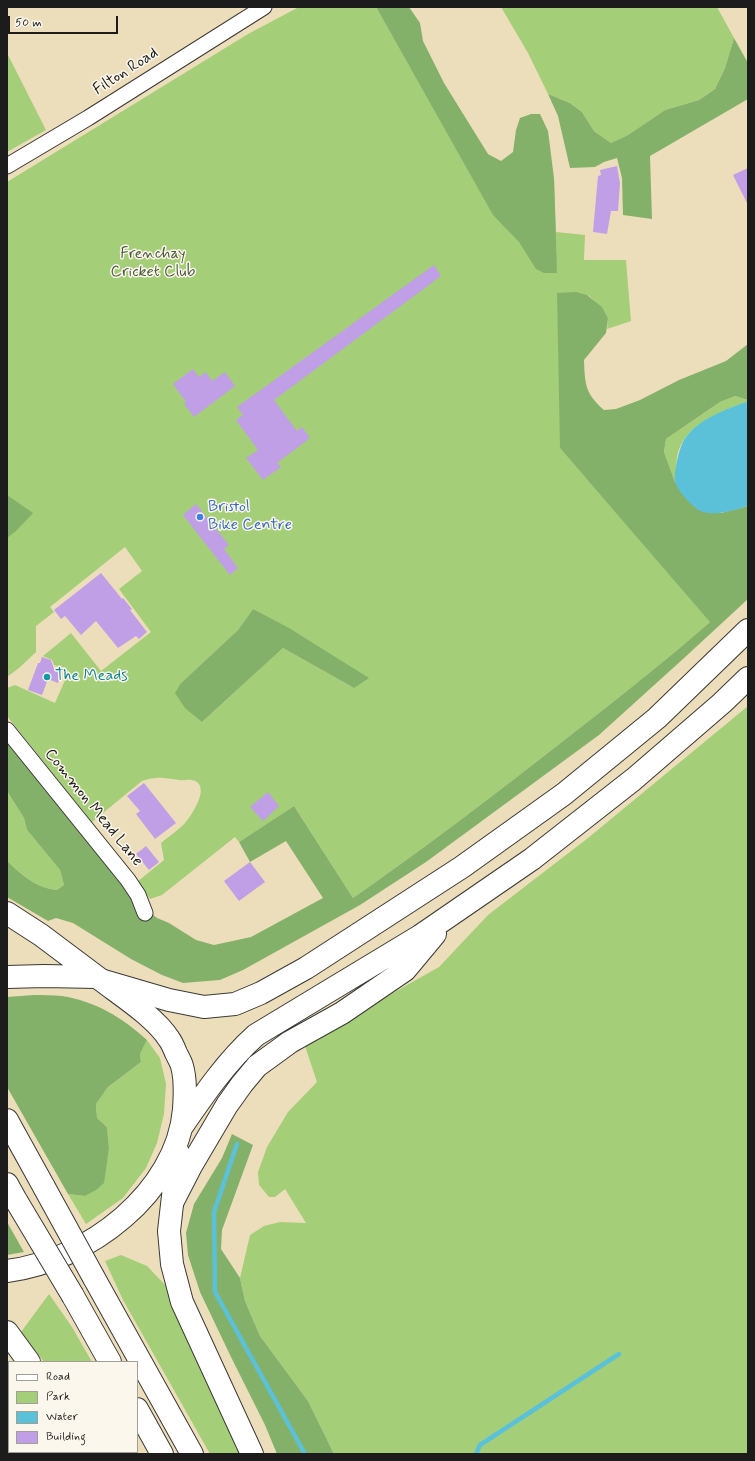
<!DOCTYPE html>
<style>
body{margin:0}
#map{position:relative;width:755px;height:1461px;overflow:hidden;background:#eddebb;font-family:Mynerve,sans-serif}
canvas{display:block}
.frame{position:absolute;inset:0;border:8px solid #1c1c1c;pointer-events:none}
.legend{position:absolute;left:8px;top:1361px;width:130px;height:92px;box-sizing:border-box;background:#fbf7ec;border:1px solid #a29f99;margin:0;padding:5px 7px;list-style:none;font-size:12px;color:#1c1c1c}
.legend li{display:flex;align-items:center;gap:8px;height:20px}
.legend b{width:20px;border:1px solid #a29f99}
.scale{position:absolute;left:8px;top:16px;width:110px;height:18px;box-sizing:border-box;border:2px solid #1c1c1c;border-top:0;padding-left:5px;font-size:12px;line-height:14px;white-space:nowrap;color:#1c1c1c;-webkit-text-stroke:3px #fbf7ec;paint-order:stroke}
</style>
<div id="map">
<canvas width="755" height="1461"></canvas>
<div class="frame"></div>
<ul class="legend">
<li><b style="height:5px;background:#fff"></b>Road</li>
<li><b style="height:11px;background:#a5ce79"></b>Park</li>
<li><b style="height:11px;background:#5bc1d9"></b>Water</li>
<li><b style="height:11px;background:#c09fe6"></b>Building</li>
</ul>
<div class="scale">50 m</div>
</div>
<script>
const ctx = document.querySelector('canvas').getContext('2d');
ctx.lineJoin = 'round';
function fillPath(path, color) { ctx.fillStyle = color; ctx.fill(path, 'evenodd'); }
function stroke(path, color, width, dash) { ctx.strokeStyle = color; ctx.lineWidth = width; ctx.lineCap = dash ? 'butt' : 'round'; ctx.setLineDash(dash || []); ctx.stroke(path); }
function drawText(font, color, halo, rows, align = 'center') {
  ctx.font = font + ' Mynerve,sans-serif'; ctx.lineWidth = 3; ctx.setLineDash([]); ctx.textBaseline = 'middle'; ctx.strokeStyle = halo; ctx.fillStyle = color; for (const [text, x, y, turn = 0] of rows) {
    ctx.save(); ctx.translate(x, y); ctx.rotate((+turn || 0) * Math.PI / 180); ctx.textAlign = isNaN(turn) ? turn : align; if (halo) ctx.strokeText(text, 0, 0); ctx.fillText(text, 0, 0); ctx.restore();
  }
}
const green = new Path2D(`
 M 299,7 L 376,7 L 493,214 L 554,178 L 556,232 L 585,235 L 584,260 L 626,260 L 631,321 L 607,329 L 608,318 L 602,308 L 588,295 L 560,448 L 711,621 C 664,662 616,700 567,738 C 497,793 426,847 353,898 L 294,806 L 239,842 L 235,837 L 162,895 L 150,899 L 137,882 L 164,860 L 161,843 C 169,836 179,830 185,823 C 192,815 208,790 197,782 C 190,778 185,781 179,780 C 162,778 159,776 142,781 L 92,822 L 7,716 L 7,688 L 15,685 L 55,703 L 69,671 L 54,665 L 52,660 L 43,656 L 71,633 L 101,671 L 151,632 L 119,589 L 142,571 L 125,547 L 50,607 L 54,612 L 36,626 L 36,652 L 19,668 L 7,677 L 7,182 L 248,34 ZM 253,609 L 354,688 L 283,648 L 202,722 L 181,683 L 238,630 Z
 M 501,7 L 717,7 L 734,38 L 725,68 L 715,89 L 699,100 L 665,110 L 628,135 L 611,143 L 594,131 L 582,112 L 570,103 L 548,94 L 528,53 Z
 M 7,53 L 46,130 L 7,152 Z
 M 735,396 L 748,400 L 748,401 C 721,412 683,424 677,457 C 676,465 676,474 675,482 L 664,452 L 666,439 L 720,402 Z
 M 748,706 L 748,1454 L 334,1454 L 308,1401 L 260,1336 L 245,1301 L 240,1278 L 250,1235 L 264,1226 L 280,1222 L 306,1223 L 285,1189 L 275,1197 L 269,1197 L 259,1185 L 258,1172 L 267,1147 L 288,1112 L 317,1082 L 305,1046 L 368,1007 L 439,967 L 488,915 L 588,838 Z
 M 7,791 L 24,818 L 27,830 L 60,870 L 64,885 L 57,890 C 36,888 22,875 7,861 Z
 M 147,1040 L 160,1058 L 166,1084 L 164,1114 L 157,1143 L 146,1168 L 123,1198 L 86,1224 L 68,1194 L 85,1196 L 103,1183 L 109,1149 L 107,1127 L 97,1118 L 96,1104 L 108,1087 L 141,1062 L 140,1054 Z
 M 121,1255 L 147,1266 L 170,1290 L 243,1454 L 210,1454 L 123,1300 L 105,1261 Z
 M 49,1294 L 72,1327 L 92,1362 L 44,1362 L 21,1332 Z`);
const forest = new Path2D(`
 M 376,7 L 409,7 L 420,23 L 423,41 L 444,83 L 488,154 L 501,161 L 513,152 L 516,130 L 520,118 L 531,114 L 540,114 L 548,131 L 554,178 L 557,273 L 544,273 L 536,269 L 519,242 L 493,215 Z
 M 734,38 L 748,63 L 748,99 L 650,156 L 652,219 L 623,215 L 622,178 L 617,158 L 604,162 L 595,167 L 570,168 L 558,116 L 548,94 L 570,103 L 582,112 L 594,131 L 611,143 L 628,135 L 665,110 L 699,100 L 715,89 L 725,68 Z
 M 576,292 L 587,295 L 602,307 L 608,318 L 606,333 L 584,360 C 585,385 585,393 604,410 L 616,409 L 640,400 L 679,380 L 726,361 L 748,344 L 748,400 L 735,396 L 720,402 L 666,439 L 664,452 L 675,482 L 721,513 L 748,506 L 748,599 L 683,659 L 599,735 L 426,862 L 360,905 L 243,970 L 220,980 L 183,983 L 162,975 L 131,959 L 73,923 L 56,918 L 48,921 L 7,897 L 7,861 C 22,875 36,888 57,890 L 64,885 L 60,870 L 27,830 L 24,818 L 7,791 L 7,739 L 121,880 L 131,897 L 157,918 L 169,923 L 196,940 L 214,945 L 251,937 L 323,898 L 286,841 L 250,862 L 239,842 L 294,806 L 353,898 C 426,847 497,793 567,738 C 616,700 664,662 710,622 L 560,448 L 557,293 Z
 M 7,495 L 33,513 L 16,531 L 7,538 Z
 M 253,609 L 289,628 L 369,678 L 354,688 L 283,648 L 202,722 L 185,708 L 175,693 L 181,683 L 238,630 Z
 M 34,995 C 43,995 53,995 62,996 C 95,1001 123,1018 147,1040 L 140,1054 L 141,1062 L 108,1087 L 96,1104 L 97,1118 L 107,1127 L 109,1149 L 104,1183 L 96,1190 L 85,1196 L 68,1194 L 7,1087 L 7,997 Z
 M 232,1134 L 253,1145 L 222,1230 L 221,1249 L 240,1278 L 245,1301 L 260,1336 L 308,1401 L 334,1454 L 277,1454 L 265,1425 L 231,1357 L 200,1292 L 188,1255 L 186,1233 L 194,1204 L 222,1158 Z
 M 7,1222 L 24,1252 L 7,1255 Z`);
const water = new Path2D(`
 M 748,401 L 748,506 C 734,510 718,516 703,512 C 694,509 677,491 675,481 C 674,472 679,448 684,440 C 698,418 726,410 748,401 Z`);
const stream = new Path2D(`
 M 237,1144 L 214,1212 L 215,1292 L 305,1454
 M 476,1454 L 480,1445 L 619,1354`);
const building = new Path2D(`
 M 617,166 L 620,183 L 618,211 L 611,211 L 607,234 L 593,232 L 598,176 L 601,175 L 600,170 Z
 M 748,168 L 748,205 L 733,175 Z
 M 434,265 L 441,276 L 274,400 L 297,431 L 302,427 L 310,438 L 277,463 L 281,467 L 263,480 L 246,458 L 258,450 L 236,420 L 243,415 L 237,407 Z
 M 193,369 L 199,377 L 206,372 L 212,381 L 225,372 L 235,386 L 194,417 L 184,404 L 186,402 L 173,384 Z
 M 196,504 L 229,545 L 224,549 L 238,568 L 230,575 L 183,515 Z
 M 101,573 L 122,599 L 123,598 L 132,609 L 130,610 L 147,632 L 139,639 L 136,636 L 118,648 L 96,621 L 81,635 L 65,616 L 61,619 L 54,610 Z
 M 42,657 L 51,660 L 54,669 L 62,672 L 58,683 L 48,679 L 42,695 L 28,690 L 38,663 L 40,663 Z
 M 144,783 L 176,823 L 155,839 L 136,814 L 140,811 L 127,796 Z
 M 268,792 L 279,806 L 263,821 L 250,807 Z
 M 146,846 L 159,862 L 149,870 L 136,854 Z
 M 250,862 L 265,882 L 239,901 L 224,881 Z`);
const street = new Path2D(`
 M 7,166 L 88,118 L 264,7
 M 7,730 L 128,880 L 138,895 L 145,913`);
const primary = new Path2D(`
 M 104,981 L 169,1000 L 204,1007 L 235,1004 L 261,993 L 306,968 L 462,867 L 564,794 L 657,718 L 748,630
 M 183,1125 C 205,1093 227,1061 256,1035 L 420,936 L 532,859 L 634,779 L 722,703 L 748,678
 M 173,1201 L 191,1166 L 227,1105 L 242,1084 L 257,1066 L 290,1042 L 342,1013 L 405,970 L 435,934`);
const highway = new Path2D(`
 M 7,913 L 41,935 L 97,977
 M 7,977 L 44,976 L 97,977 L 101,980 C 122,996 155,1017 169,1039 C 172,1043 174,1048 176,1053 C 178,1057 181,1062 182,1066 C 186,1080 185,1095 184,1109 C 177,1193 87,1261 7,1271
 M 7,1120 L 44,1187
 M 178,1152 L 169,1231 L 172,1264 L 182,1302 L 252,1454
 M 7,1184 L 17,1202
 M 94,1278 L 192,1454
 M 73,1296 L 110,1362
 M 7,1332 L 29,1362
 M 137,1409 L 162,1454
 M 96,1452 L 97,1454`);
const highwayBridge = new Path2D(`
 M 44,1187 L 94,1278
 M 17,1202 L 73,1296`);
const markers = [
 [200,517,4,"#3f7fe0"],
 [47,677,4,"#0f9aa8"]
];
const streetNames = [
 ["Filton Road",126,72,-33],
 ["Common Mead Lane",93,808,51]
];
const parkNames = [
 ["Frenchay",153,255],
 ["Cricket Club",153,273]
];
const shopNames = [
 ["Bristol",208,508],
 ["Bike Centre",208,526]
];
const cultureNames = [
 ["The Meads",55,677]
];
fillPath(green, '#a5ce79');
fillPath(forest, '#84b169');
fillPath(water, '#5bc1d9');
stroke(stream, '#5bc1d9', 4.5);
fillPath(building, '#c09fe6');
stroke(street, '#3b3934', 17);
stroke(primary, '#3b3934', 24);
stroke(highway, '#3b3934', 24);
stroke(street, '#fff', 15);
stroke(primary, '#fff', 22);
stroke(highway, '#fff', 22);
stroke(highwayBridge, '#3b3934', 24, []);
stroke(highwayBridge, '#fff', 22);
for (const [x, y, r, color] of markers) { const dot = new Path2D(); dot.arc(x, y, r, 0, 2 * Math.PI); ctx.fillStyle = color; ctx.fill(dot); stroke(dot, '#fbf7ec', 1.5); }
drawText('16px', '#1c1c1c', '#fbf7ec', streetNames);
drawText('16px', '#4c5a3d', '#fbf7ec', parkNames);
drawText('16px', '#366cbe', '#fbf7ec', shopNames, 'left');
drawText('16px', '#0d838f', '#fbf7ec', cultureNames, 'left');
</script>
